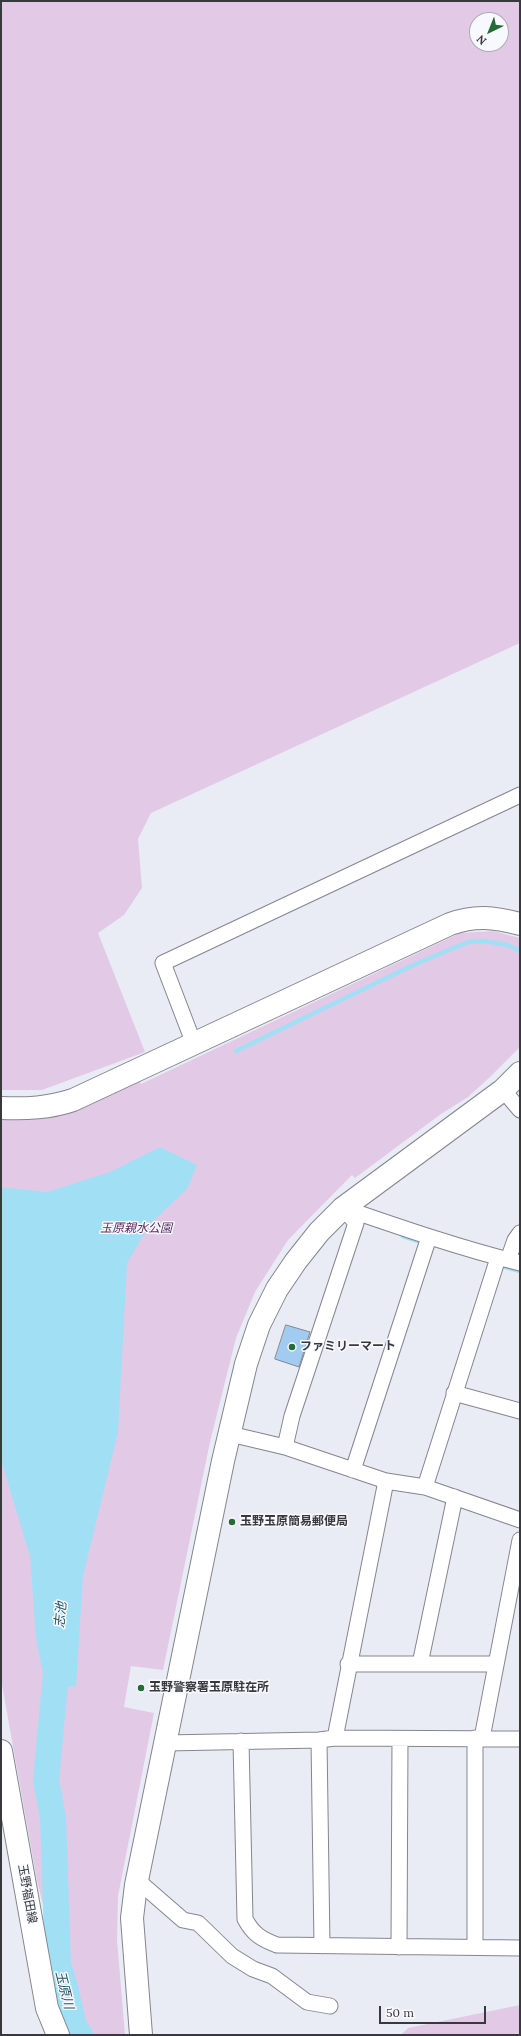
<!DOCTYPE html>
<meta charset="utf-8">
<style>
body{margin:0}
#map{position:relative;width:521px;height:2036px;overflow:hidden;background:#e9ecf5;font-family:Lora,serif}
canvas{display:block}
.frame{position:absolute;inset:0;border:2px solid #38393c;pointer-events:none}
.north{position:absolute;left:469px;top:12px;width:40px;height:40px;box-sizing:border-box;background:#f7f9ff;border:1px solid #abacb1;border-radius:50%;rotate:223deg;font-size:11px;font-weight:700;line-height:16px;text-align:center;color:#38393c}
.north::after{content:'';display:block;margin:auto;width:14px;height:18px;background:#266a34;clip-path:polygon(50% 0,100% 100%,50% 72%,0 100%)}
.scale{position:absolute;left:379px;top:2006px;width:107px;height:18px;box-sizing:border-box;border:2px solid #38393c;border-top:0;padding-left:5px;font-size:12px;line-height:14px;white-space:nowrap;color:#38393c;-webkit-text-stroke:3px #f7f9ff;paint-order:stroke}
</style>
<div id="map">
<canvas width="521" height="2036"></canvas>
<div class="frame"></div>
<div class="north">N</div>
<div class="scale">50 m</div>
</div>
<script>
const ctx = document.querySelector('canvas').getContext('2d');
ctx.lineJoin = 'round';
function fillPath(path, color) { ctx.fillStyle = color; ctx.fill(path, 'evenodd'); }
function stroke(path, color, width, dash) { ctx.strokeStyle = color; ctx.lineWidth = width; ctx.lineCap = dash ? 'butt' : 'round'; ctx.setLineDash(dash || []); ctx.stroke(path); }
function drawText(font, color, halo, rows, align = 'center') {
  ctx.font = font + ' Lora,"Noto Sans JP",serif'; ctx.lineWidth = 3; ctx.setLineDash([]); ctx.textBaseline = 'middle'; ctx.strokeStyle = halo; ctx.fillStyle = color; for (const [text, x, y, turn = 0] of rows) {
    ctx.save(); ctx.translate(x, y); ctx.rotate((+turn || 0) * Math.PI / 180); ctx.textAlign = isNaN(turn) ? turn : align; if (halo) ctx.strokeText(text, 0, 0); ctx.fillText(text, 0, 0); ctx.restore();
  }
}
const green = new Path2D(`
 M 1,1 L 520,1 L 520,643 L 151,813 L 138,839 L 142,888 L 124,915 L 98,933 L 145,1052 L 42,1090 L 1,1090 ZM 477,20 L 501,20 L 501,44 L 477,44 Z
 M 493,931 L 520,938 L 520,1047 L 489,1078 L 468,1097 L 441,1114 L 355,1178 L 352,1175 L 288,1240 L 255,1292 L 236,1338 L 210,1442 L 163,1670 L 131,1666 L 124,1707 L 154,1713 L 118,1896 L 117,1940 L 125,2035 L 69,2035 L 59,2014 L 52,1982 L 53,1943 L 37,1881 L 1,1679 L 1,1117 L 138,1079 L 141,1084 L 460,933 Z
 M 520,2005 L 520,2035 L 401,2035 L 408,2028 Z`);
const water = new Path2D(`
 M 160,1147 L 197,1165 L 187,1189 L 150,1224 L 127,1263 L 118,1432 L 83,1576 L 76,1686 L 46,1689 L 36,1639 L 30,1556 L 1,1460 L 1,1187 L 47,1192 L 110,1172 Z`);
const stream = new Path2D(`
 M 236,1051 L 411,966 L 468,942 L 484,941 L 508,945 L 520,951
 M 403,1236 L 424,1243
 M 498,1265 L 520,1271`);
const river = new Path2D(`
 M 58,1652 L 46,1780 L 53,1818 L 58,1965 L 65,1987 L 74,2027 L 80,2035`);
const building = new Path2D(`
 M 286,1325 L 310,1332 L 299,1367 L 275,1359 Z`);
const street = new Path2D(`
 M 194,1044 L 163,963 L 520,795
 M 503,1090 L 520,1110
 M 344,1208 C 402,1228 460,1248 520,1263
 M 508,1260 L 515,1240 L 520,1233
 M 454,1393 L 520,1411
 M 230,1434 L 285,1447 L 386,1481 L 425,1487 L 520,1520
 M 285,1447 L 292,1416 L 356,1223 L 343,1208
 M 353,1470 L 429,1237
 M 425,1487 L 498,1258
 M 348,1664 L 495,1664
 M 420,1664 L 455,1497
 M 335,1738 L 386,1481
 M 482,1738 L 520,1540
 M 319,1740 L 322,1946
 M 241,1741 L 245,1919 C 253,1934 261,1939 277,1945 L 520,1948
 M 166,1743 L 319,1740 L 335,1738 L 520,1739
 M 137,1880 L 183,1920 L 198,1923 L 232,1956 L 253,1969 L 272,1976 L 307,2002 L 330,2006
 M 399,1947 L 400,1739
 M 475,1947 L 475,1738`);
const secondary = new Path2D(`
 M 1,1108 C 27,1109 49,1108 73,1100 L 450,924 C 475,915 494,917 520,924
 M 141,2035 L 132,1918 L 136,1885 L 223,1461 L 246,1364 L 259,1325 L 277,1289 L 296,1261 L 319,1232 L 343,1208 L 503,1090 L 520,1073`);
const primary = new Path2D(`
 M 1,1751 L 47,2008 L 58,2035`);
const markers = [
 [292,1347,4,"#266a34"],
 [232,1522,4,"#266a34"],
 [141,1688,4,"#266a34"]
];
const parkNames = [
 ["玉原親水公園",136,1229]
];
const poiNames = [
 ["ファミリーマート",300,1347],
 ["玉野玉原簡易郵便局",240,1522],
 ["玉野警察署玉原駐在所",149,1688]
];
const streetNames = [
 ["玉野福田線",27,1894,80]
];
const waterNames = [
 ["志池",61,1615,-85],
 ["玉原川",64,1990,76]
];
fillPath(green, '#e2cae7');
fillPath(water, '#a1dff5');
stroke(stream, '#a1dff5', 4.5);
stroke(river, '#a1dff5', 26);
fillPath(building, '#a2cbf2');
stroke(building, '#82888f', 1);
stroke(street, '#83868e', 17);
stroke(secondary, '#83868e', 24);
stroke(primary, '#83868e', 24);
stroke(street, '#fff', 15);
stroke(secondary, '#fff', 22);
stroke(primary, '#fff', 22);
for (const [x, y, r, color] of markers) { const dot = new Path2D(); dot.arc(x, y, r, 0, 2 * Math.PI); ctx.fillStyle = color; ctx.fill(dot); stroke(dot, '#f7f9ff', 1.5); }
drawText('italic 12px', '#582d62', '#f7f9ff', parkNames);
drawText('bold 12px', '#38393c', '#f7f9ff', poiNames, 'left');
drawText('12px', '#38393c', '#f7f9ff', streetNames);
drawText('italic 13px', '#225565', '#f7f9ff', waterNames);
</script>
